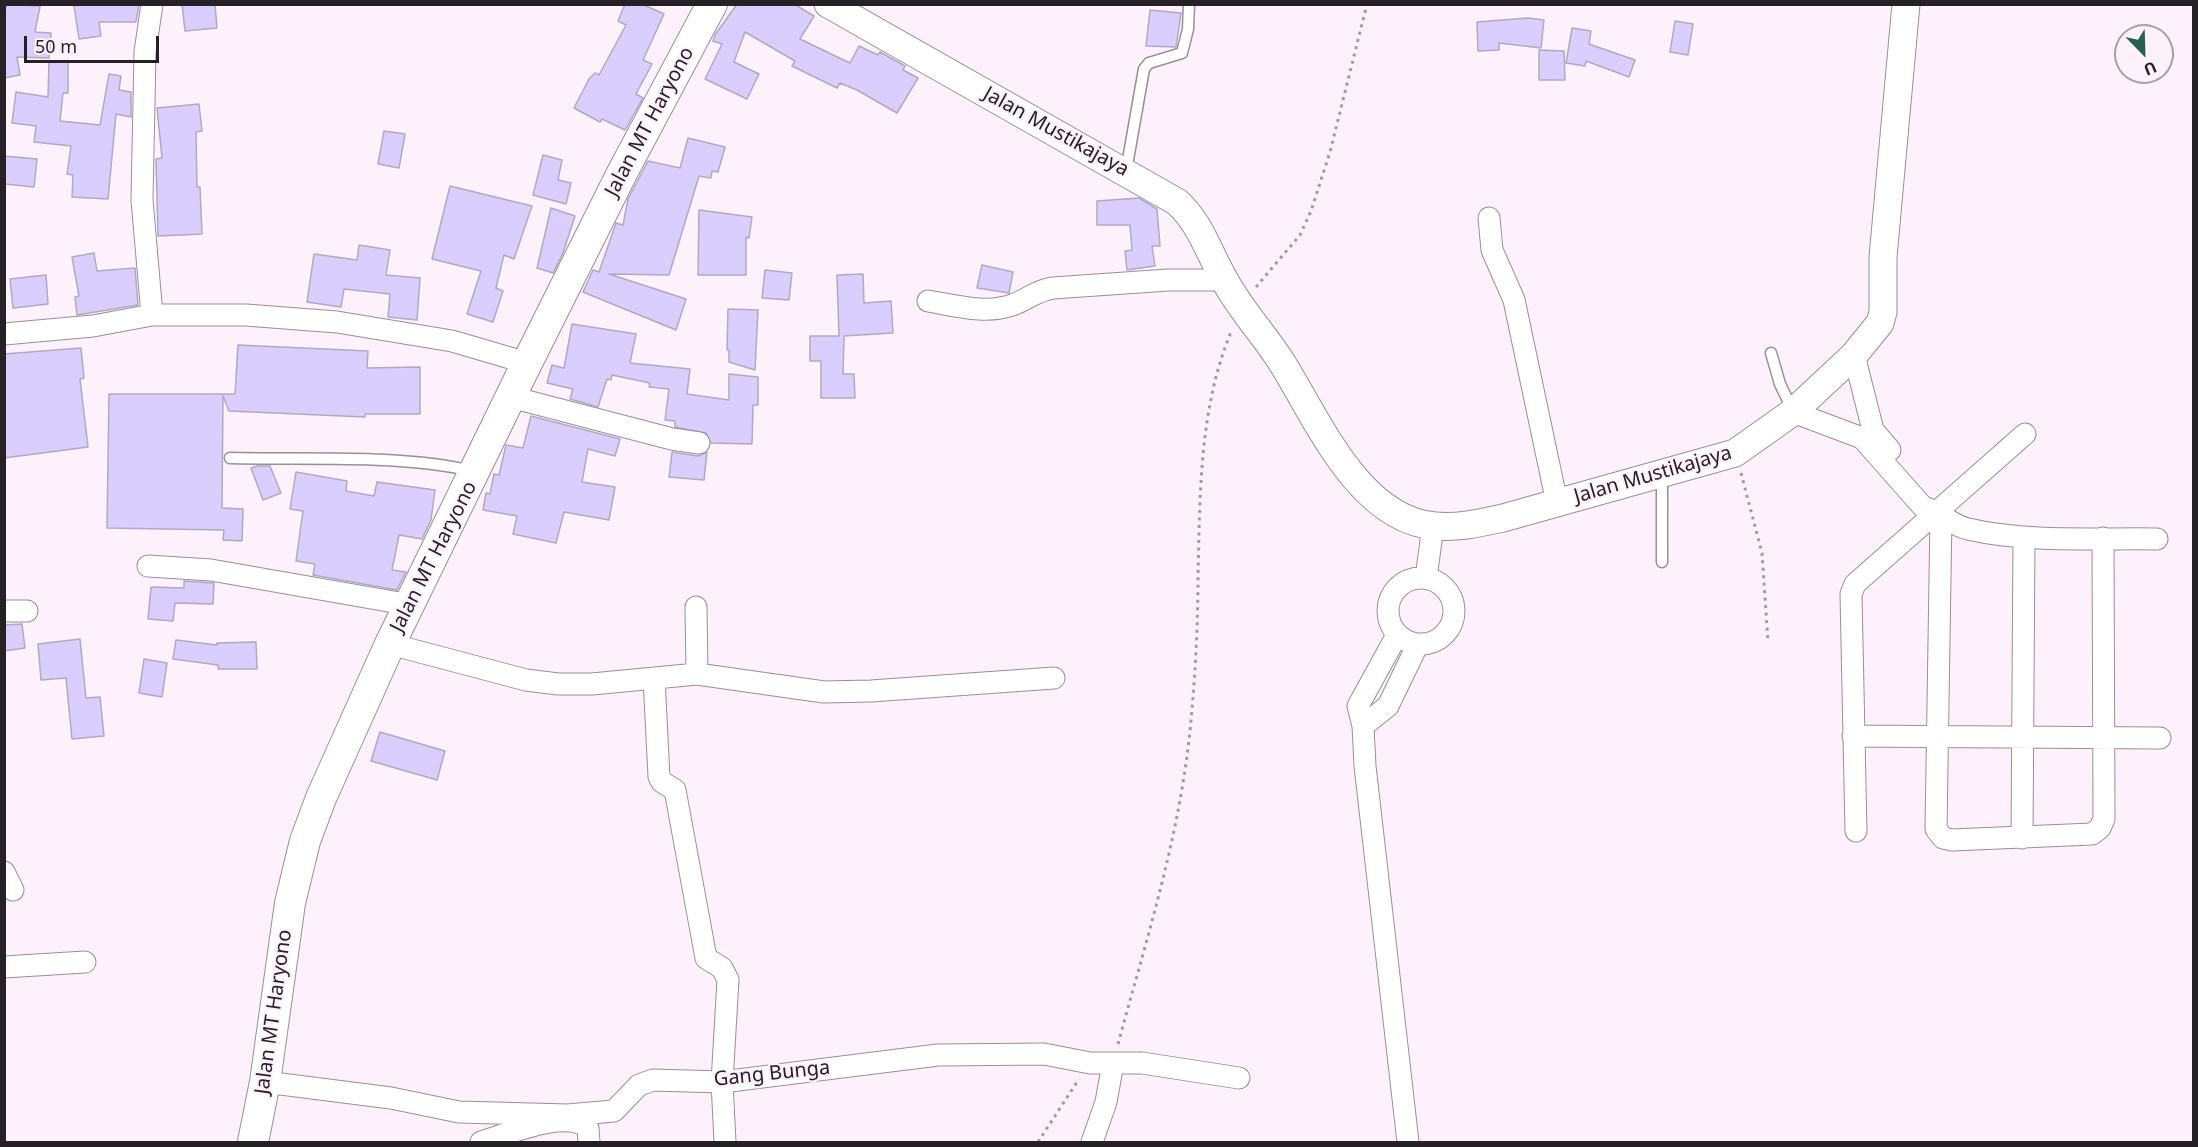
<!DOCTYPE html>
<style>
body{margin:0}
#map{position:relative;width:2198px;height:1147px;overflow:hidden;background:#fdf1fc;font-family:"Noto Sans",sans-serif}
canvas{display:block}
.frame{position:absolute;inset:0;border:6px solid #262126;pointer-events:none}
.north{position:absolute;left:2114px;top:24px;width:60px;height:60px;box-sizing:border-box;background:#fdf1fc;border:2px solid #a79ea6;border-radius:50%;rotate:157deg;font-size:16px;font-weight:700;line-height:24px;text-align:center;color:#262126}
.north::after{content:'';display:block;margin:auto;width:21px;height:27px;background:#24634f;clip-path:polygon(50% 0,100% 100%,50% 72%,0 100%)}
.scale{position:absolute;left:24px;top:36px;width:135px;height:27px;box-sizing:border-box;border:3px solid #262126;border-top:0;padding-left:8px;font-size:18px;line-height:21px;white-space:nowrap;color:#262126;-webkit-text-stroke:4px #fdf1fc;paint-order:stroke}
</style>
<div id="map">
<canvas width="2198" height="1147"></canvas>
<div class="frame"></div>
<div class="north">U</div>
<div class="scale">50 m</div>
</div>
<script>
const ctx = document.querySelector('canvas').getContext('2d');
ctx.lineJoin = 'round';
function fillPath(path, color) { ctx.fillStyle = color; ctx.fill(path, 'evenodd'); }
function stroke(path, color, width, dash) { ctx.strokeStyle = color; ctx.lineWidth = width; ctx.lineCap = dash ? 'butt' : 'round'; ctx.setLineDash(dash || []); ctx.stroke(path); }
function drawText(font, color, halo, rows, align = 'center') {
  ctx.font = font + ' "Noto Sans",sans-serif'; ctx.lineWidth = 4.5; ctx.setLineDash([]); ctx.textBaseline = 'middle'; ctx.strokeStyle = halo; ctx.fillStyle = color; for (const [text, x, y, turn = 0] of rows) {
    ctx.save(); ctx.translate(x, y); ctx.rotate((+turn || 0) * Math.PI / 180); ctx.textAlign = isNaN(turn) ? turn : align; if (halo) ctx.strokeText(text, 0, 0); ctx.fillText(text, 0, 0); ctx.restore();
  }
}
const building = new Path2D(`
 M 7,4 L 40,6 L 35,32 L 51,33 L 49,58 L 17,57 L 20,75 L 4,78 L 4,15 Z
 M 84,4 L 139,4 L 136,22 L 99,22 L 101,36 L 79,39 L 74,6 Z
 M 182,4 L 215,4 L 217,28 L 185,31 Z
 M 625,4 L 642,4 L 664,14 L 643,60 L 652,64 L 636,94 L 643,98 L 625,130 L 602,119 L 600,122 L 574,108 L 589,79 L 595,73 L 599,75 L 626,25 L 618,21 Z
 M 737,4 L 794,4 L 814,16 L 800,39 L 850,63 L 859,46 L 878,55 L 880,52 L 905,66 L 903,70 L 918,78 L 897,113 L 857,90 L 840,83 L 837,88 L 792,66 L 795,61 L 745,32 L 734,62 L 759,74 L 747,99 L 705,79 L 722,44 L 713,41 L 715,35 Z
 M 1150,10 L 1181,13 L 1176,47 L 1146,46 Z
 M 1528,18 L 1544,20 L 1541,48 L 1499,43 L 1499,50 L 1478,51 L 1477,22 Z
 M 1675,21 L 1693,24 L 1688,55 L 1670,52 Z
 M 1572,28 L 1591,31 L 1589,44 L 1635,60 L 1629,77 L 1586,61 L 1585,66 L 1566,63 Z
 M 1539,50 L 1564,51 L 1565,80 L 1539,80 Z
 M 49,61 L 68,61 L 68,93 L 63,93 L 60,121 L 100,125 L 109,74 L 121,76 L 119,90 L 131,92 L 131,117 L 116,114 L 108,199 L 72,197 L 73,175 L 67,174 L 71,146 L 34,142 L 36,126 L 12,123 L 16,92 L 48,97 Z
 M 199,104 L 202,131 L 196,132 L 197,187 L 200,187 L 202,234 L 158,236 L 156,159 L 162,158 L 157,108 Z
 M 384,131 L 405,134 L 399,168 L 378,164 Z
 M 688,138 L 725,147 L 718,172 L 712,171 L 711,178 L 699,176 L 669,275 L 609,274 L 686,299 L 676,330 L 583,292 L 593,270 L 599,272 L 616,223 L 623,225 L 628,199 L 648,161 L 680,168 Z
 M 543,155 L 562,160 L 558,180 L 571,183 L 566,204 L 533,195 Z
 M 4,156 L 37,159 L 34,187 L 4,184 Z
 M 450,186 L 532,206 L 514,259 L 504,255 L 496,288 L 503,291 L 493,322 L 467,314 L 481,271 L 432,259 Z
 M 1139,198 L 1157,209 L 1160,246 L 1152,246 L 1155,266 L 1127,270 L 1125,251 L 1132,250 L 1130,225 L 1097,225 L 1097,201 Z
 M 551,208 L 575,216 L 563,253 L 553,273 L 537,268 Z
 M 699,210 L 752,217 L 749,238 L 746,237 L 746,275 L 698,275 Z
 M 359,245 L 390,250 L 386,275 L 420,278 L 417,320 L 388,317 L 390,294 L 344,289 L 341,307 L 307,302 L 314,254 L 357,260 Z
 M 94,253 L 97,271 L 135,268 L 138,305 L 77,315 L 75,297 L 79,296 L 72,257 Z
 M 982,265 L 1013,272 L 1009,293 L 977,288 Z
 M 765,270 L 792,273 L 789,300 L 762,298 Z
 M 863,274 L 864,303 L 891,301 L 893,333 L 844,336 L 843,374 L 854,374 L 855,398 L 821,398 L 821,361 L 810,361 L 810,336 L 839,336 L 837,275 Z
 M 46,275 L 48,304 L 13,308 L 10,279 Z
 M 728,309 L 758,310 L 755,370 L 729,362 L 729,350 L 727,350 Z
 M 572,324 L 636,334 L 630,363 L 690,369 L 687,394 L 729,400 L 729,374 L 758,377 L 758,405 L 753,405 L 752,444 L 711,443 L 706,433 L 675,427 L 675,421 L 665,420 L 669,389 L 649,387 L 650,383 L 612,375 L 611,380 L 607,379 L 598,407 L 570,399 L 573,389 L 547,383 L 552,365 L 564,368 Z
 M 238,345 L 368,351 L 367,368 L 420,367 L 420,414 L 365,414 L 365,417 L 229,411 L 223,396 L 222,508 L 243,509 L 242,541 L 223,540 L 224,530 L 107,528 L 109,394 L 235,394 Z
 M 81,348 L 84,378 L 80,379 L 88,447 L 4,458 L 4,354 Z
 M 531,416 L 620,439 L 615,456 L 588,449 L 582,482 L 615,487 L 609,520 L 564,512 L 556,543 L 513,534 L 517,516 L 483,510 L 486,493 L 490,494 L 494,474 L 499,475 L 506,445 L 523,448 Z
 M 672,452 L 698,456 L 707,452 L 704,480 L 669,477 Z
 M 257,466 L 270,466 L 281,493 L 263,500 L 251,468 Z
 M 296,472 L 347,481 L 346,491 L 374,496 L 377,482 L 435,490 L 431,520 L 422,539 L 399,535 L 392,570 L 406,572 L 397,590 L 313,575 L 315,564 L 296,561 L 303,511 L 290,509 Z
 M 184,581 L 214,583 L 213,604 L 175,603 L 173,621 L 148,619 L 151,587 L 184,588 Z
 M 22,624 L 25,648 L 4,651 L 4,625 Z
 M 80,639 L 86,698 L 100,697 L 104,736 L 72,739 L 66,678 L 41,680 L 38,644 Z
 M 176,640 L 217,645 L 217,643 L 256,642 L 257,669 L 218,669 L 218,665 L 173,659 Z
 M 144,659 L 167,663 L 162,697 L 139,693 Z
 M 380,732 L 445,751 L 437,780 L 371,761 Z`);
const path = new Path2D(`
 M 1256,287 L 1300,235 L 1311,211 L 1330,152 L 1367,4
 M 1741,473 L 1762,553 L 1768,642
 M 1118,1044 C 1146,941 1179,838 1190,731 C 1195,680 1198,628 1198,577 C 1200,495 1199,409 1231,332
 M 1038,1142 L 1079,1079`);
const service = new Path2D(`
 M 1126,171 L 1144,69 L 1149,63 L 1182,53 L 1188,29 L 1189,4
 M 1771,353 L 1780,384 L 1793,411
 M 230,458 C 305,460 400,454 472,471
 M 1662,562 L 1662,474`);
const minor = new Path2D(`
 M 152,4 L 145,52 L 142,200 L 152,315
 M 1489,218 L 1492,250 L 1514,300 L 1557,503
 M 928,301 C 957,306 987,315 1015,304 C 1029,298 1038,290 1053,288 L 1168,280 L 1224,280
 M 4,334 L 93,326 L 152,315 L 246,315 L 337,322 L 452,341 L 527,363
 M 1854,355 L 1873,430 L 1890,450
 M 511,397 L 672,439 L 699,443
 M 1793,412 L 1862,438 L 1923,507 C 1940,511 1950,525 1968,529 C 2029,543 2095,538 2157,539
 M 1941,516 L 1936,829 L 1943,838 L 1952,840 L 2092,834 L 2100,828 L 2104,819 L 2103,538
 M 148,566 L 211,570 L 411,605
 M1388 611a33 33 0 1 1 66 0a33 33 0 1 1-66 0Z
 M 1426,578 L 1433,526
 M 696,607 L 697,674
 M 4,611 L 27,611
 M 1397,635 L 1358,706 L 1363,726 L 1365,766 L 1408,1142
 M 390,644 L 526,680 L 558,684 L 592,684 L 697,674 L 824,692 L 871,691 L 1054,678
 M 654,678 L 659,777 L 662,782 L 675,790 L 706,958 L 722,968 L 728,980 L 722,1082 L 725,1142
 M 1363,726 L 1388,706 L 1418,644
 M 1853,736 L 2160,738
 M 1856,831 L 1851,594 L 1855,584 L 2025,434
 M 2022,838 L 2024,538
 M 4,872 L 13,890
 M 4,967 L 85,962
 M 265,1082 L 391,1098 L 459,1112 L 567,1115 L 614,1111 L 639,1085 L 653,1080 L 722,1082 L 938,1055 L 1044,1054 L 1090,1063 L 1142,1063 L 1239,1078
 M 481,1142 C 506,1135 566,1108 588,1128 L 589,1142
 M 1092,1142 L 1106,1102 L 1113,1063`);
const tertiary = new Path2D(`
 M 828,4 L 1177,202 C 1201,224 1208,251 1224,279 C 1240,310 1266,336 1284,366 C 1318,421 1360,520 1435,526 C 1458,528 1480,523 1503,518 L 1735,453 L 1793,412 L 1854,355 L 1880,323 L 1883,312 L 1883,257 L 1906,4`);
const secondary = new Path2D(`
 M 253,1142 L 265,1082 L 290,903 L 305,841 L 321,798 L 390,644 L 527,363 L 622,173 L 712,4`);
const streetNames = [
 ["Jalan MT Haryono",650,122,-62],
 ["Jalan Mustikajaya",1056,132,29],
 ["Jalan Mustikajaya",1653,475,-16],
 ["Jalan MT Haryono",434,557,-63],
 ["Jalan MT Haryono",274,1012,-82],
 ["Gang Bunga",772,1074,-6]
];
fillPath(building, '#dacdff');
stroke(building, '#afabbd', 1.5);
stroke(service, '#9c8d9a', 13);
stroke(minor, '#9c8d9a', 23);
stroke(tertiary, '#9c8d9a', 29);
stroke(secondary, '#9c8d9a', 32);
stroke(path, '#a299a1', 3, [3, 4.5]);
stroke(service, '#fff', 10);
stroke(minor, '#fff', 21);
stroke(tertiary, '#fff', 27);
stroke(secondary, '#fff', 30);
drawText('20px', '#262126', '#fdf1fc', streetNames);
</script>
